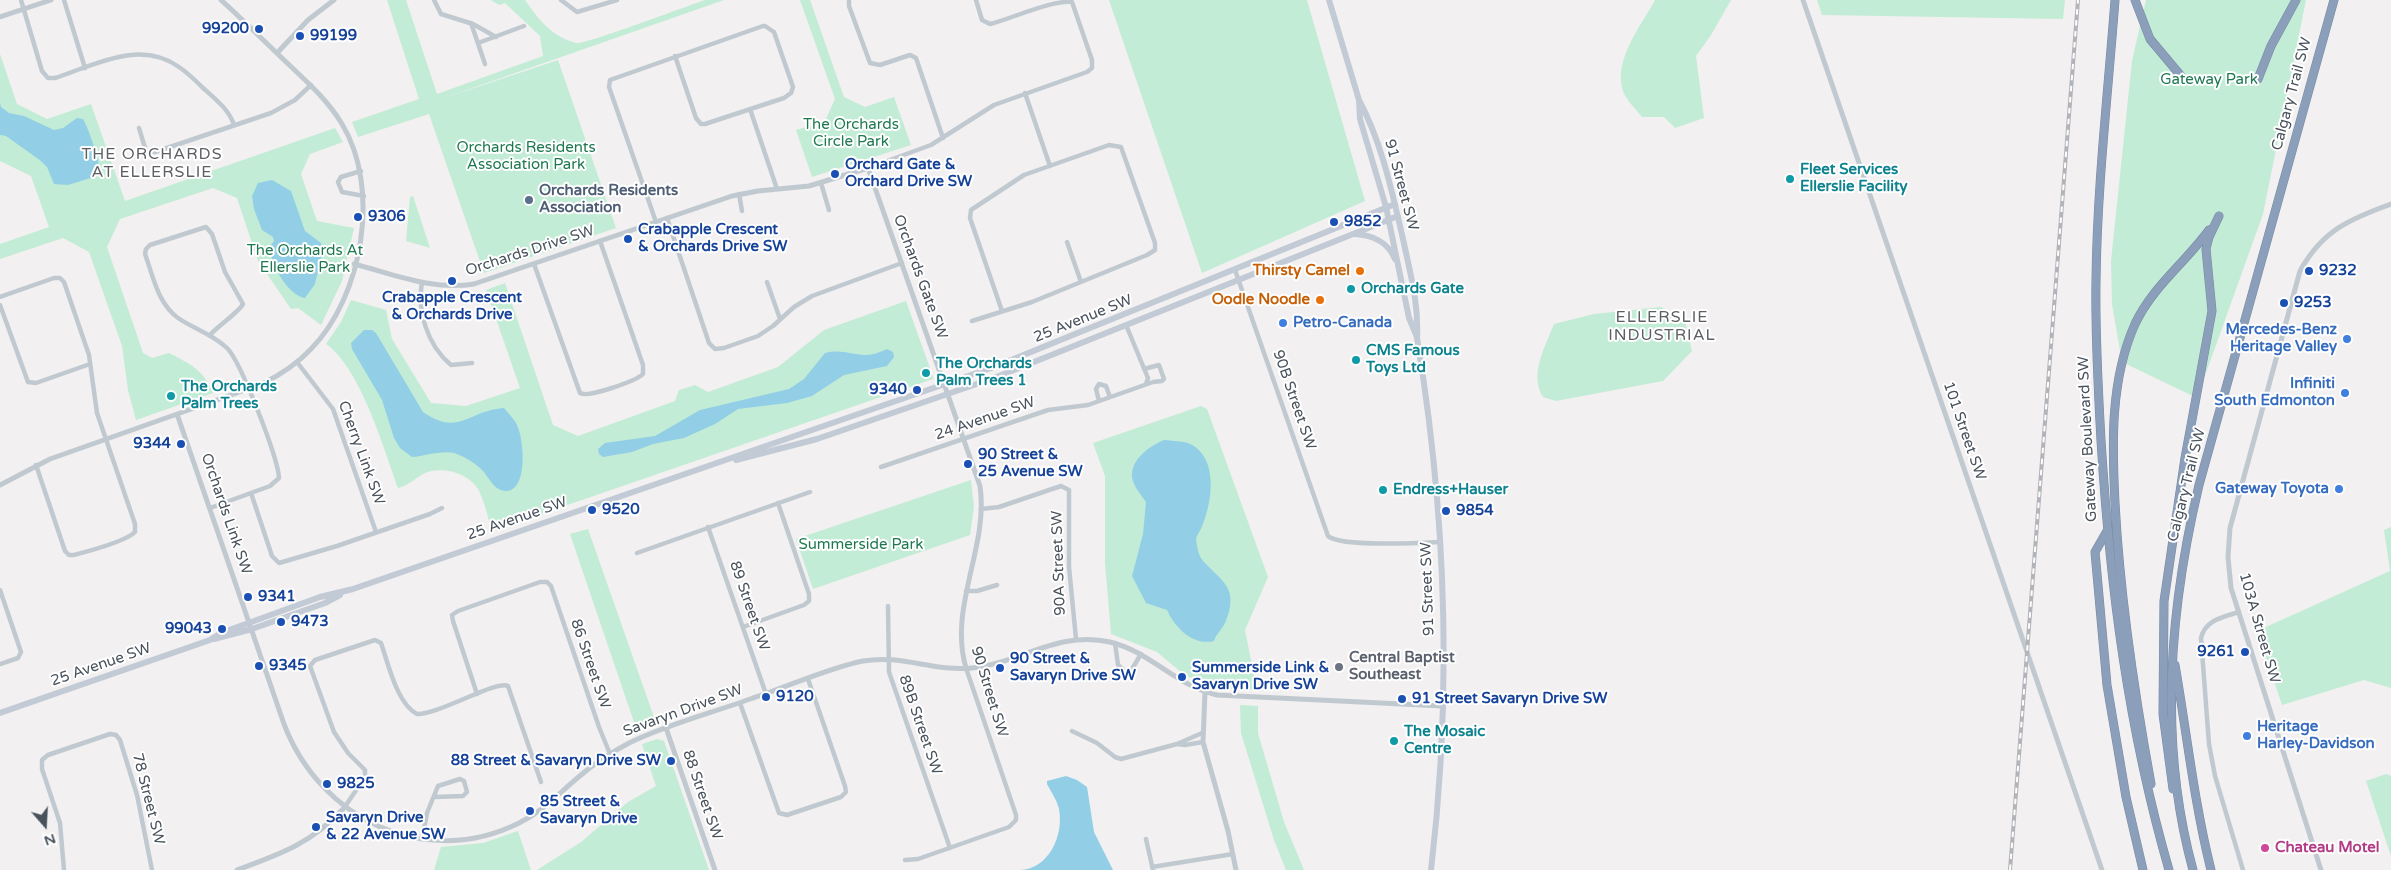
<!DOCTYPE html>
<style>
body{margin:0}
#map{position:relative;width:2391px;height:870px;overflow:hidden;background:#f2f0f0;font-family:"Varela Round",sans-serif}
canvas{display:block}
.north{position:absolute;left:20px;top:800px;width:50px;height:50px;-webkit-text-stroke:4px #fff;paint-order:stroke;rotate:161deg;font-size:14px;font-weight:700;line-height:20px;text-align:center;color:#49525c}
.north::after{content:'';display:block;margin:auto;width:18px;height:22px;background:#49525c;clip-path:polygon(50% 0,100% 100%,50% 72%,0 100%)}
</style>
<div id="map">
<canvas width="2391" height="870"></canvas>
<div class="north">N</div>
</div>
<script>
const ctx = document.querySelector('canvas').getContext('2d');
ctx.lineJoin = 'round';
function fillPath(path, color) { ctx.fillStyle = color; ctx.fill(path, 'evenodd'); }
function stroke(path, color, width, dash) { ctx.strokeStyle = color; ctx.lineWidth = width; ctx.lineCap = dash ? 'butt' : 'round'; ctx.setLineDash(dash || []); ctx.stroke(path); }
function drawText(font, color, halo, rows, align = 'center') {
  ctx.font = font + ' "Varela Round",sans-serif'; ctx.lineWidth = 4; ctx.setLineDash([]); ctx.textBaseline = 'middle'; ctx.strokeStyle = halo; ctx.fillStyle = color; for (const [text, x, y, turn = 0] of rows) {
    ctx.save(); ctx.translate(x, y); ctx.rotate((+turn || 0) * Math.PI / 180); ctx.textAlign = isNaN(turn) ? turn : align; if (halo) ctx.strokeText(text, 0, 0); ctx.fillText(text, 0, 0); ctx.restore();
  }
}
const green = new Path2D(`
 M 387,0 L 406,0 L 437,94 L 543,56 L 540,36 L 505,3 L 499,5 L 491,0 L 525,0 C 538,19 553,38 577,43 C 587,44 687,6 705,0 L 724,0 L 441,99 L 558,60 L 616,228 L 484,273 L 429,114 L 358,137 L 352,122 L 419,99 Z
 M 800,0 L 810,0 L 844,97 L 865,107 L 894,97 L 911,145 L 812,177 L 796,130 L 825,121 L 835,99 Z
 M 1109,0 L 1307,0 L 1365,201 L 1202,273 Z
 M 1655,0 L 1731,0 L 1711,35 L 1696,56 L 1704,118 L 1675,128 L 1664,117 L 1642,117 C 1636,109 1626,100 1623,91 C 1613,60 1641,26 1655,0 Z
 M 1817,0 L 2065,0 L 2063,19 L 1822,15 Z
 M 2146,0 L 2306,0 L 2263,214 L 2197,398 L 2122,362 L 2112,304 L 2111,261 L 2132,61 Z
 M 0,54 L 17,104 L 47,119 L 91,104 L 125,201 L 335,128 L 343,142 L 310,154 L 301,174 L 317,221 L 354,228 L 342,281 L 321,325 L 298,308 L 291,309 L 258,261 L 237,198 L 213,188 L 120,219 L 107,247 L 143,353 L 152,358 L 169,353 C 189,363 205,371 213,393 L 136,420 L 128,390 L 122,346 L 89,252 L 63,238 L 0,259 L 0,244 L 49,227 L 31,176 L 0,161 Z
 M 413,196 L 430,248 L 406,241 L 410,197 Z
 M 505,283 L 553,425 L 578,436 L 675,401 L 679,390 L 695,385 L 708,392 L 778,367 L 824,330 L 906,301 L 933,377 L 933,379 L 492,531 C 488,518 485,503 479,491 C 470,473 442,466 425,473 C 414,478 412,484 398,488 C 384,449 360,367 326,344 L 341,322 L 351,300 L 386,310 L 392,339 L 431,403 L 466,406 L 520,388 L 486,290 Z
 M 1661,307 L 1685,321 L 1692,351 L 1663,381 L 1556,401 L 1543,397 C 1529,375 1545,347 1554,324 L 1594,314 Z
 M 1201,406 L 1207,409 L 1268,577 L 1245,630 L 1257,690 L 1218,688 L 1199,682 L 1182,673 L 1157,652 L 1111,634 L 1105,563 L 1105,476 L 1093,443 Z
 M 971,480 L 974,507 L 970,535 L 813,589 L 796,539 Z
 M 2391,527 L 2391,688 L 2364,680 L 2282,705 L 2257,631 L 2390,571 L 2384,530 Z
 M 588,529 L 656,723 L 637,731 L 570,534 Z
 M 1240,705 L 1258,706 L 1258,733 L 1284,822 L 1304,870 L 1286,870 L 1274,840 L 1241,733 Z
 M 657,739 L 664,741 L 709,870 L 537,870 L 581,842 L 628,802 L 656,786 L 642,744 Z
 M 2386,774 L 2391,776 L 2391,856 L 2366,781 Z
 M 518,831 L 531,870 L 434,870 L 441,847 L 483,843 Z`);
const water = new Path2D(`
 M 0,103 L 1,107 L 9,113 L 24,116 L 54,130 L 63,128 L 77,118 L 83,119 C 87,125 101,163 99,170 C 98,172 96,174 94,177 L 68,185 L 54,184 L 47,167 L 41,161 L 6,136 L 0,135 Z
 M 272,180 L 291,191 L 305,231 L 321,243 L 323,249 L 315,284 L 305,298 C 288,296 269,262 270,246 L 274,241 L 273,237 L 262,230 L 254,209 L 252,196 L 258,183 Z
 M 364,330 L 372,330 L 376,333 L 423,412 C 459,437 467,411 504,408 C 508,413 513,418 516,423 C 524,436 529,491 506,491 C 493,491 489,476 481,469 C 474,462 463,456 454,453 C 441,450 425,456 412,457 L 400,448 L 394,438 L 382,400 L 352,349 L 351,343 Z
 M 887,349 L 893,352 L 894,357 L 887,366 L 844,375 L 812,396 L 787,403 L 738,409 L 715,424 L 684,438 L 653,444 L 632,452 L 603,457 L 599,454 L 598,449 L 605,443 L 655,436 L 700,410 L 789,389 L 804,379 L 825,353 C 849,347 860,363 887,349 Z
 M 1164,440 C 1172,441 1181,441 1188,443 C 1223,457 1211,515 1196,538 C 1197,546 1198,557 1205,563 C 1222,581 1238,588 1227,618 C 1224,628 1217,632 1214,641 C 1193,646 1175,628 1167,610 L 1146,603 L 1132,576 L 1143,534 L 1146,502 C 1142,496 1135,488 1133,481 C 1127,462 1149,446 1164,440 Z
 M 1066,776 L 1077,780 L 1087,787 L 1094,832 L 1113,870 L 1020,870 C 1049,869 1064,835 1059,809 C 1057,800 1051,792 1047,784 L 1047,781 Z`);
const minor = new Path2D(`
 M 21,0 L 42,71 L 48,78 L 55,78 C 95,65 140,39 179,67 C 188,73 195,80 202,87 C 214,98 229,109 234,125
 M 64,0 L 85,68
 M 434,0 L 441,14 L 473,24 L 496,37
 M 561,0 L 577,12 L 617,0
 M 849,0 L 849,6 L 870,63 L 880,65 L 910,55 L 916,58 L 943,138
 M 471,23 L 485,64
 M 478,43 L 524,26
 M 1025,93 L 1050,166
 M 750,109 L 777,189
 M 139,128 L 146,151 L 155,152 L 271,113 L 295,100 L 311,85
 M 868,168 L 931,145 L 994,105 L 1087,72 L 1092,68 L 1092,60 L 1072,2 C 1051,0 1011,19 990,24 L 982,20 L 976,0
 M 361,171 L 341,177 L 338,182 L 342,192 L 364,196
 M 821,183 L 829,210
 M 739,194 L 742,211
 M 667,218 L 709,343 L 715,349 L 724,348 L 758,336 L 773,326 L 794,307 L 812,296 L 902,263
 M 656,222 L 609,87 L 610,80 L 763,26 L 765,26 L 774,32 L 793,87 L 791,93 L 784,98 L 705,124 L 701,124 L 696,118 L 675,56
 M 1067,242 L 1081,282
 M 534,264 L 580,393 C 588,398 636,381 643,374 L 643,365 L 600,241
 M 1235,270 L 1328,536 C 1340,547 1420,543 1439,542
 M 422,282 C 417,311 427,345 451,365 L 472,363
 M 767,282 L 780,319
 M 0,297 L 54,278 L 60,278 L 64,282 L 89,355 L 97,413 L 135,524 L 135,532 C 125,542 89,551 74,555 L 69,555 L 65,551 L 36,465
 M 0,305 L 28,382 L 36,383 L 90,364
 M 972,321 L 1032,302 L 1147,255 L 1155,250 L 1155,243 L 1121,147 L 1109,145 L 1024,175 L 971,210 L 970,218 L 1002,311
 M 1126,325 L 1148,378 L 1146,384
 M 297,362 L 333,409 L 376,532
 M 1099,401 L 1096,389 L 1099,384 L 1106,386 L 1110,397
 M 881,467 L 1048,410 L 1088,405 L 1153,382 L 1162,381 L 1164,379 L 1159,365 L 1144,369
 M 251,493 L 272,556 L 279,563 L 337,546 L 430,514 L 442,508
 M 210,508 L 270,486 L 279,478 C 278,458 241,362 227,348 C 213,334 194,329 178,318 C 158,304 153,276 145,254 L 146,249 L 150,245 L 206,227 L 212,234 L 225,272 L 243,304 C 240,311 218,326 210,335
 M 981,509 L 999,507 L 1061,486 L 1069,490 L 1069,567 L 1076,639
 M 708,527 L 766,694
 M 637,553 L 810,492
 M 0,590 L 21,652 L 18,658 L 0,664
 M 966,591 L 977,591 L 997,585
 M 888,606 L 889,672 L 950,848
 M 2239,612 C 2223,617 2205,620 2201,638 L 2209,744 L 2215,776 L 2243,870
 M 743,627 L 804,605 L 809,601 L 809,594 L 778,503
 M 1115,643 L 1118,665 L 1126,672 L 1132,669 L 1141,654
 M 477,694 L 453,621 L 452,615 L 458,611 L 540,582 L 547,582 L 551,586 L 599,727 L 610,754
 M 740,703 L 779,813 L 787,815 L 841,797 L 846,792 L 845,786 L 808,679
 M 1072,731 L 1097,743 L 1115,757 L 1121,759 L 1177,744 L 1202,733
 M 1177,744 L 1185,745 L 1203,742
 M 344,808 L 365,777 L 365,770 L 348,753 L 334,732 L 310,666 L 315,660 L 375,640 L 381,643 C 388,663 397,704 417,714 C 438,715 496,680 508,686 L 541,782
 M 422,839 L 427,813 L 438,786 L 460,779 L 464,781 L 467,792 L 463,796 L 434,797
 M 1146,839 L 1153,870
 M 905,860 L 918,859 L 1009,827 L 1016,820 L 1016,815 L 966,668
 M 1152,867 L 1233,854
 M 64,870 L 60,823 L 42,769 L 42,760 L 48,755 L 110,734 L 116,735 L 120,740 L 137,795 L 152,870`);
const tertiary = new Path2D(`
 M 1803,0 L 2102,870
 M 0,17 L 51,0
 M 277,53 L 308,20 L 334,0
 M 354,264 C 393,274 433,291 474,284 L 732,196 L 758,191 L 809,186 L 868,168 L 980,486 C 989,547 948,607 966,668
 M 177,414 L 284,724 C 320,819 425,870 519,823 C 544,811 560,792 581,775 C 596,762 612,752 629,743 C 668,724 712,713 753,698 C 787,687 828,668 863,661 C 901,654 934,672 972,668 C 1020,663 1059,630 1110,642 C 1151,652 1176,686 1217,695 L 1442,706
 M 0,485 L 50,459 L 262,384 C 280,375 297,364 311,349 C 363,296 381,188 342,124 C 327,99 305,80 284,60 C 263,40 242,19 221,0
 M 1205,692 L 1203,742 L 1228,831 L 1236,870
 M 666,728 L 715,870
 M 237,870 C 281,854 312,843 344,808
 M 2321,870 L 2231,588 L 2228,557 L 2230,528 L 2300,271 C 2322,231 2349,219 2391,204`);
const secondary = new Path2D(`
 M 1329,0 L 1359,100 L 1360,119 L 1386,207 L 1409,318 L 1417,337
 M 1359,100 C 1382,143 1392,192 1403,239 C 1410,272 1419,304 1417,338 C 1446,513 1452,694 1431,870
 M 1355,234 C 1372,235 1388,242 1395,259
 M 736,460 L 817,439 L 994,378 L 1398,216
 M 214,639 L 252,629 L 325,603 L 340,595
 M 0,713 L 210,640 L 221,633 L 320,597 L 353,589 L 994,367 L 1395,204`);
const motorway = new Path2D(`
 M 2115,0 C 2108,93 2097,188 2096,281 C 2095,334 2098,387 2101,440 C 2110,587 2128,728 2169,870
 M 2135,0 L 2150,39 L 2181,76
 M 2258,79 L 2271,46 L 2296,0
 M 2107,531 L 2095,552 L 2107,685 L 2126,797 L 2143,870
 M 2175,665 C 2187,734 2194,802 2211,870
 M 2151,784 C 2134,691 2120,598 2115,503 C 2112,444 2110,380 2135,324 C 2153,286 2185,263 2209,230
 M 2173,789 L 2163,714 L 2164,601 L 2185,458 L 2212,311 L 2206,249 L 2209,237 L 2219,216
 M 2193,870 C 2158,743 2169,611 2199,485 L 2334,0`);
const rail = new Path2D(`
 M 2010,870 L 2078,0`);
const markers = [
 [259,29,5,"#1a4fb4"],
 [300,36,5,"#1a4fb4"],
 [835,174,5,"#1a4fb4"],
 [1790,179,5,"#0f9aa8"],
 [529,200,5,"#5c6f8a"],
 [358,217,5,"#1a4fb4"],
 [1334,222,5,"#1a4fb4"],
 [628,239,5,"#1a4fb4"],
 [1360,271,5,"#e8710a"],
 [2309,271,5,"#1a4fb4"],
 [452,281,5,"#1a4fb4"],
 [1351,289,5,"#0f9aa8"],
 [1320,300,5,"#e8710a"],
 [2284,303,5,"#1a4fb4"],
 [1283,323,5,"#3f7fe0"],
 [2347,339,5,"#3f7fe0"],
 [1356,360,5,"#0f9aa8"],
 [926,373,5,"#0f9aa8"],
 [917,390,5,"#1a4fb4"],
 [2345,393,5,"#3f7fe0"],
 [171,396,5,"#0f9aa8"],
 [181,444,5,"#1a4fb4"],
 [968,464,5,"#1a4fb4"],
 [2339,489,5,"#3f7fe0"],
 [1383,490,5,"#0f9aa8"],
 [592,510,5,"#1a4fb4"],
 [1446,511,5,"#1a4fb4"],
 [248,597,5,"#1a4fb4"],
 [281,622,5,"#1a4fb4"],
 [222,629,5,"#1a4fb4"],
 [2245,652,5,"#1a4fb4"],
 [259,666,5,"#1a4fb4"],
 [1339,667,5,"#6b7280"],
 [1000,668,5,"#1a4fb4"],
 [1182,677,5,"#1a4fb4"],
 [766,697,5,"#1a4fb4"],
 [1402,699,5,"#1a4fb4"],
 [2247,736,5,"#3f7fe0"],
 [1394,741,5,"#0f9aa8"],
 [671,761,5,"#1a4fb4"],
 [327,784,5,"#1a4fb4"],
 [530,811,5,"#1a4fb4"],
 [316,827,5,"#1a4fb4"],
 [2265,848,5,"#d1479c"]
];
const transitNames = [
 ["99200",249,29,"right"],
 ["99199",310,36],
 ["Orchard Gate &",845,165],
 ["Orchard Drive SW",845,182],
 ["9306",368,217],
 ["9852",1344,222],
 ["Crabapple Crescent",638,230],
 ["& Orchards Drive SW",638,247],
 ["9232",2319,271],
 ["Crabapple Crescent",452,298,"center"],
 ["& Orchards Drive",452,315,"center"],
 ["9253",2294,303],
 ["9340",907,390,"right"],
 ["9344",171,444,"right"],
 ["90 Street &",978,455],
 ["25 Avenue SW",978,472],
 ["9520",602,510],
 ["9854",1456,511],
 ["9341",258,597],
 ["9473",291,622],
 ["99043",212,629,"right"],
 ["9261",2235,652,"right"],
 ["90 Street &",1010,659],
 ["Savaryn Drive SW",1010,676],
 ["9345",269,666],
 ["Summerside Link &",1192,668],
 ["Savaryn Drive SW",1192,685],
 ["9120",776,697],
 ["91 Street Savaryn Drive SW",1412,699],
 ["88 Street & Savaryn Drive SW",661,761,"right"],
 ["9825",337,784],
 ["85 Street &",540,802],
 ["Savaryn Drive",540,819],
 ["Savaryn Drive",326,818],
 ["& 22 Avenue SW",326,835]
];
const parkNames = [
 ["Gateway Park",2209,80],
 ["The Orchards",851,125],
 ["Circle Park",851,142],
 ["Orchards Residents",526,148],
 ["Association Park",526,165],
 ["The Orchards At",305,251],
 ["Ellerslie Park",305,268],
 ["Summerside Park",861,545]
];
const streetNames = [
 ["Calgary Trail SW",2292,94,-75],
 ["91 Street SW",1401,185,75],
 ["Orchards Drive SW",530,251,-18],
 ["Orchards Gate SW",920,277,70],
 ["25 Avenue SW",1083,319,-22],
 ["90B Street SW",1294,400,71],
 ["24 Avenue SW",985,419,-19],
 ["101 Street SW",1964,431,71],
 ["Gateway Boulevard SW",2088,439,-93],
 ["Cherry Link SW",361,453,70],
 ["Calgary Trail SW",2187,485,-76],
 ["Orchards Link SW",226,514,71],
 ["25 Avenue SW",517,519,-19],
 ["90A Street SW",1059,563,-92],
 ["91 Street SW",1428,589,-92],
 ["89 Street SW",749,606,71],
 ["103A Street SW",2259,628,74],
 ["86 Street SW",590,664,71],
 ["25 Avenue SW",101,665,-19],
 ["90 Street SW",989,692,73],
 ["Savaryn Drive SW",683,711,-20],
 ["89B Street SW",920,725,71],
 ["88 Street SW",702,795,71],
 ["78 Street SW",148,799,76]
];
const cultureNames = [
 ["Fleet Services",1800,170],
 ["Ellerslie Facility",1800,187],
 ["Orchards Gate",1361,289],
 ["CMS Famous",1366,351],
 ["Toys Ltd",1366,368],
 ["The Orchards",936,364],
 ["Palm Trees 1",936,381],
 ["The Orchards",181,387],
 ["Palm Trees",181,404],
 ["Endress+Hauser",1393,490],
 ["The Mosaic",1404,732],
 ["Centre",1404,749]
];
const serviceNames = [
 ["Orchards Residents",539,191],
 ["Association",539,208]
];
const foodNames = [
 ["Thirsty Camel",1350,271],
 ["Oodle Noodle",1310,300]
];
const shopNames = [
 ["Petro-Canada",1293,323,"left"],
 ["Mercedes-Benz",2337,330],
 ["Heritage Valley",2337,347],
 ["Infiniti",2335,384],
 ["South Edmonton",2335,401],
 ["Gateway Toyota",2329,489],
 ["Heritage",2257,727,"left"],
 ["Harley-Davidson",2257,744,"left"]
];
const worshipNames = [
 ["Central Baptist",1349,658],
 ["Southeast",1349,675]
];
const hotelNames = [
 ["Chateau Motel",2275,848]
];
const neighbourhoodNames = [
 ["THE ORCHARDS",152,155],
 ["AT ELLERSLIE",152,173],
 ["ELLERSLIE",1662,318],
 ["INDUSTRIAL",1662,336]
];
fillPath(green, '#c2ecd5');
fillPath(water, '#92cfe6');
stroke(motorway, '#768aa6', 9);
stroke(minor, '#c1c9d0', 4.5);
stroke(tertiary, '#c1c9d0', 5);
stroke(secondary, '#c2cad5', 6);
stroke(motorway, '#8b9fbb', 8);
stroke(rail, '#b2b4b9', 4);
stroke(rail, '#fff', 2, [5.5]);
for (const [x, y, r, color] of markers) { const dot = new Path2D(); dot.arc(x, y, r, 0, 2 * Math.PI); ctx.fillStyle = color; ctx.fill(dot); stroke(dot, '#fff', 2); }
drawText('bold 15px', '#164399', '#fff', transitNames, 'left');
drawText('15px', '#1e7851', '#fff', parkNames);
drawText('15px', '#49525c', '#fff', streetNames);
drawText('bold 15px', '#0d838f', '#fff', cultureNames, 'left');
drawText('bold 15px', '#4e5e75', '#fff', serviceNames, 'left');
drawText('bold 15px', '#c56008', '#fff', foodNames, 'right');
drawText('bold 15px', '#366cbe', '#fff', shopNames, 'right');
drawText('bold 15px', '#5b616d', '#fff', worshipNames, 'left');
drawText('bold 15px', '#b23c85', '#fff', hotelNames, 'left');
ctx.letterSpacing = '1px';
drawText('16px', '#5d5f64', '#fff', neighbourhoodNames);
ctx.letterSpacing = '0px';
</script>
